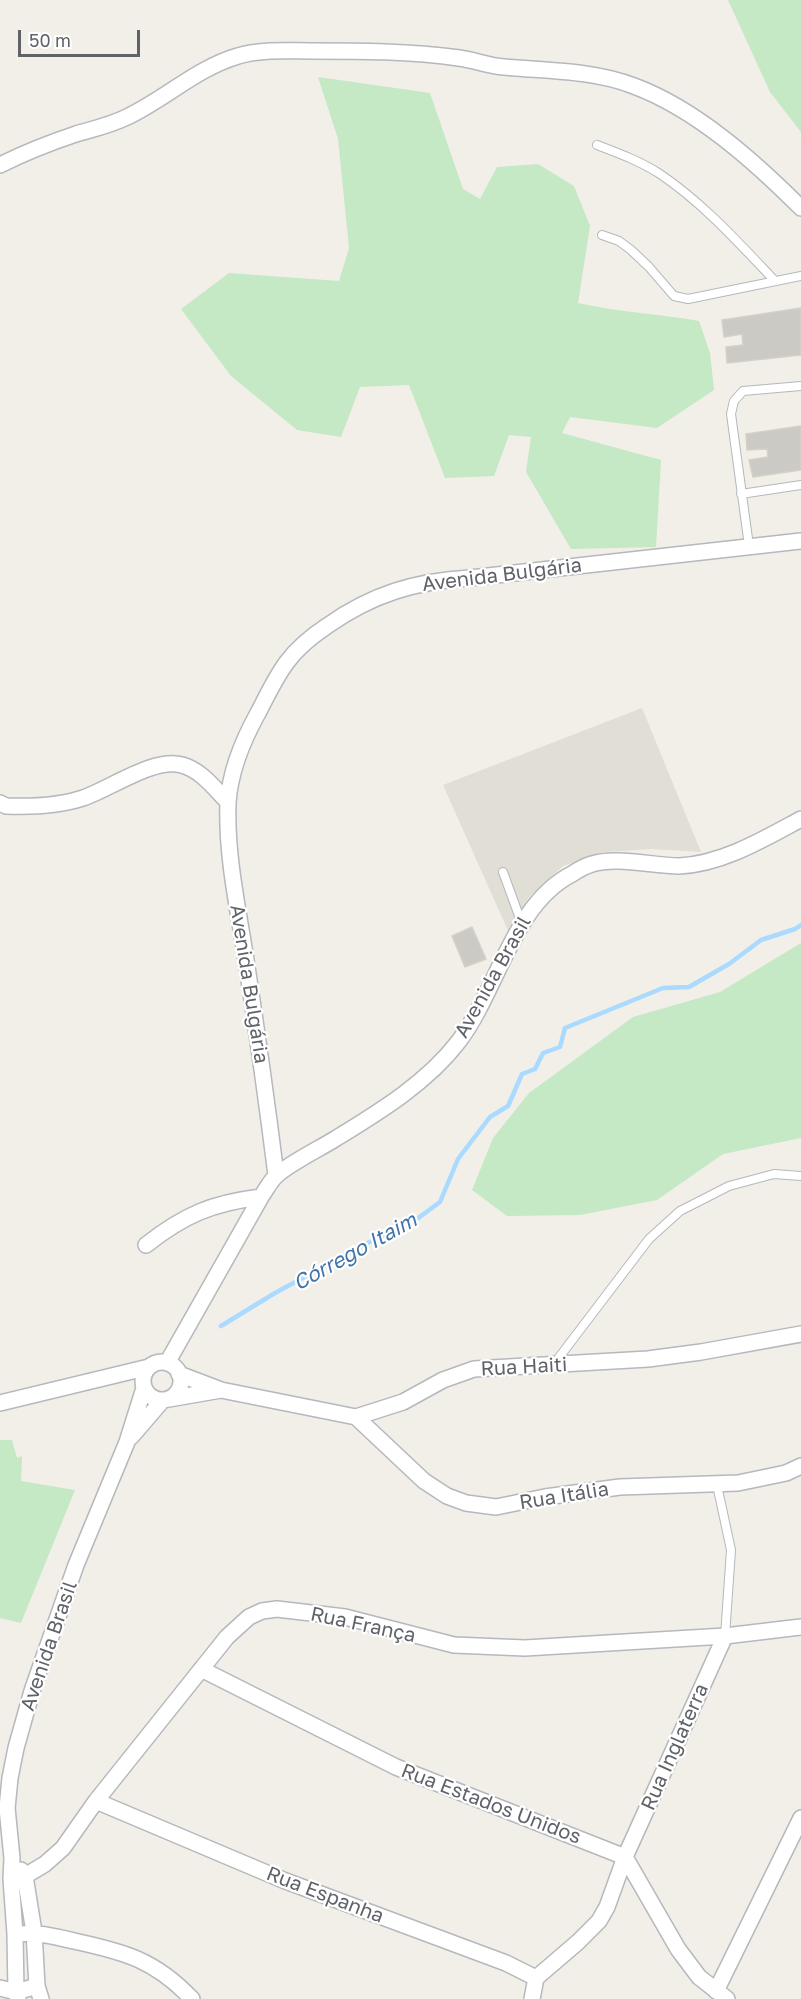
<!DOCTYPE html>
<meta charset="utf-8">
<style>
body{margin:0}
#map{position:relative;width:801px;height:1999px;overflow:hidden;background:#f1efe8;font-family:"Golos Text",sans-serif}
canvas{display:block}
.scale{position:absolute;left:18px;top:30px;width:122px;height:27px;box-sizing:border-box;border:3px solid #5f6368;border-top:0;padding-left:8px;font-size:18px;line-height:21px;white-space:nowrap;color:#5f6368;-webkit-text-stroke:4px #fff;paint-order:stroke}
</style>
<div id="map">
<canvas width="801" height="1999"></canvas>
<div class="scale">50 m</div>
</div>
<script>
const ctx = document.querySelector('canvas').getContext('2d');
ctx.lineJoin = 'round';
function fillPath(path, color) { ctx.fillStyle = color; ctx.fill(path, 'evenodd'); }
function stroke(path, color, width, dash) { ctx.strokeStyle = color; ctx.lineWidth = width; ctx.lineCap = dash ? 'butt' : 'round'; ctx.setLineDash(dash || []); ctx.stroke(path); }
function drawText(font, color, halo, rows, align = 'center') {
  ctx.font = font + ' "Golos Text",sans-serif'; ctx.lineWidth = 4.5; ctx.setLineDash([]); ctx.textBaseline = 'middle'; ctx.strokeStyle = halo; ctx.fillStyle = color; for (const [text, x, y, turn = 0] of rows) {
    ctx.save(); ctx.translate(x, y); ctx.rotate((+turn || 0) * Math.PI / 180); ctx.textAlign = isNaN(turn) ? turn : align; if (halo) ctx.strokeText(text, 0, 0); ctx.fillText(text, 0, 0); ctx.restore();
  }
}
const education = new Path2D(`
 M 642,708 L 701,852 L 652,849 L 605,852 L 563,866 L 529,897 L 509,933 L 443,785 Z`);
const green = new Path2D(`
 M 728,0 L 801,0 L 801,132 L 770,92 Z
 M 318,77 L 430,93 L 463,189 L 480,199 L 497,167 L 538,164 L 574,186 L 590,226 L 578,303 C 618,312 659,314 699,321 L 710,353 L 714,390 L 657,428 L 570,417 L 562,433 L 661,460 L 656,547 L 571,549 L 526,472 L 531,437 L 509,435 L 494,476 L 445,478 L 409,385 L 360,387 L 341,437 L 297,430 L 231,376 L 181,309 L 229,273 L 339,281 L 349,248 L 338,139 Z
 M 801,943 L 801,1138 L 723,1154 L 657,1200 L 580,1215 L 507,1216 L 472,1190 L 493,1138 L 529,1093 L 633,1017 L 720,992 Z
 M 0,1440 L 12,1440 L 17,1458 L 22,1456 L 21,1481 L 75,1490 L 21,1623 L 0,1618 Z`);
const stream = new Path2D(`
 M 221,1326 L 275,1293 L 365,1244 L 406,1227 L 440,1202 L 458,1159 L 490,1117 L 508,1106 L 522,1074 L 535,1069 L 543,1053 L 560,1047 L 565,1028 L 663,988 L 689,987 L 729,964 L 761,940 L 795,929 L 801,925`);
const building = new Path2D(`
 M 801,308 L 801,355 L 727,363 L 726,347 L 743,345 L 742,334 L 724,337 L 722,320 Z
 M 801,426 L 801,470 L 753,477 L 749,460 L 768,457 L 767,449 L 747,450 L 746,434 Z
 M 472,927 L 486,959 L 465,967 L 452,936 Z`);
const service = new Path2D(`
 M 597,145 C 618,153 640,161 660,174 C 703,203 739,243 775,281
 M 602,235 L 619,241 L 631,250 L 649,267 L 674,296 L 688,299 L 801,276
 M 741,494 L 801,485
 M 749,546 L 731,414 L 734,401 L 743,391 L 801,386
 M 503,872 L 522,924
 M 554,1364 L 649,1239 L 680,1211 L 729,1186 L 774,1174 L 801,1176
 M 717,1485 L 731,1550 L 725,1636`);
const minor = new Path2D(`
 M 0,165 C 24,153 49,143 76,134 C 93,129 111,125 127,117 C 165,99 197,68 238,56 C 260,49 287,51 310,51 C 360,51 410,51 459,58 C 474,60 489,66 504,67 C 546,71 593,70 634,86 C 696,109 755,162 801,208
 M 0,803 L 6,806 C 32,807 59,806 83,798 C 110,789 154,757 182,765 C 201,770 215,789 228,802
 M 276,1175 C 267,1103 257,1032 246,960 C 238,908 226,855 228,803 C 230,771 243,740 258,713 C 267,696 275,678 287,662 C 298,647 312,636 327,626 C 372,594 416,581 470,578 L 801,541
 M 146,1245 C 184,1215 212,1203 261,1197
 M143 1381a19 19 0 1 1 38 0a19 19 0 1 1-38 0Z
 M 167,1363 L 261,1197 C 266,1190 270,1181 277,1175 C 290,1163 319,1149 335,1139 C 379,1112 427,1083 459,1041 C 498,989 513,904 572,874 C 578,870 585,866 592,864 C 616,856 653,866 679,866 C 722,864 764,839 801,819
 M 179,1374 L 221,1390 L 356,1417 L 403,1402 L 443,1380 L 474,1369 L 648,1359 L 701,1352 L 801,1334
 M 169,1399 L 221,1390
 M 0,1403 L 149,1367
 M 356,1417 L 424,1481 L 447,1496 L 466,1503 L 496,1507 L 545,1497 L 620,1487 L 738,1483 L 786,1473 L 801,1466
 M 131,1437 L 162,1401
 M 201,1669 L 396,1767 L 625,1857 L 678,1949 L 699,1977 L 727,1999
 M 96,1801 L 283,1880 L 506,1963 L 536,1978 L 532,1999
 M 21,1870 L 25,1876 L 34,1932 L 37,1986 L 41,1999
 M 11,1879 L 25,1876 L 45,1864 L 63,1848 L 96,1801 L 227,1637 L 249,1617 L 262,1611 L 277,1609 L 345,1617 L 454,1645 L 525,1648 L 725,1636 L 801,1627
 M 15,1934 C 37,1932 53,1936 74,1941 C 125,1952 155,1960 192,1999
 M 536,1978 L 578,1942 L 599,1921 L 607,1907 L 625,1857 L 725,1636
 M 0,1988 L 16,1992 L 37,1986
 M 716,1991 L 801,1818
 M 18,1999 L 16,1992 L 15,1934 L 11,1879 L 12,1858 L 7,1808 L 10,1778 L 16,1748 L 32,1691 L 76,1565 L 127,1442 L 144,1388`);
const streetNames = [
 ["Avenida Bulgária",502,575,-7],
 ["Avenida Brasil",493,977,-61],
 ["Avenida Bulgária",249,984,81],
 ["Rua Haiti",524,1367,-3],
 ["Rua Itália",564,1496,-9],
 ["Rua França",363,1625,12],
 ["Avenida Brasil",49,1646,-71],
 ["Rua Inglaterra",675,1747,-66],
 ["Rua Estados Unidos",491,1804,21],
 ["Rua Espanha",325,1895,21]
];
const waterNames = [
 ["Córrego Itaim",355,1252,-29]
];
fillPath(education, '#e1ded6');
fillPath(green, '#c5e8c5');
stroke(stream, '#aadaff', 4.5);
fillPath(building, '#cccac5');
stroke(building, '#d6d1c6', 1.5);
stroke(service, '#b5b8bc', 10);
stroke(minor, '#b5b8bc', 18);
stroke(service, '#fff', 8);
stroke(minor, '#fff', 15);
drawText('20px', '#5f6368', '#fff', streetNames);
drawText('italic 21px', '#4174aa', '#fff', waterNames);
</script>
